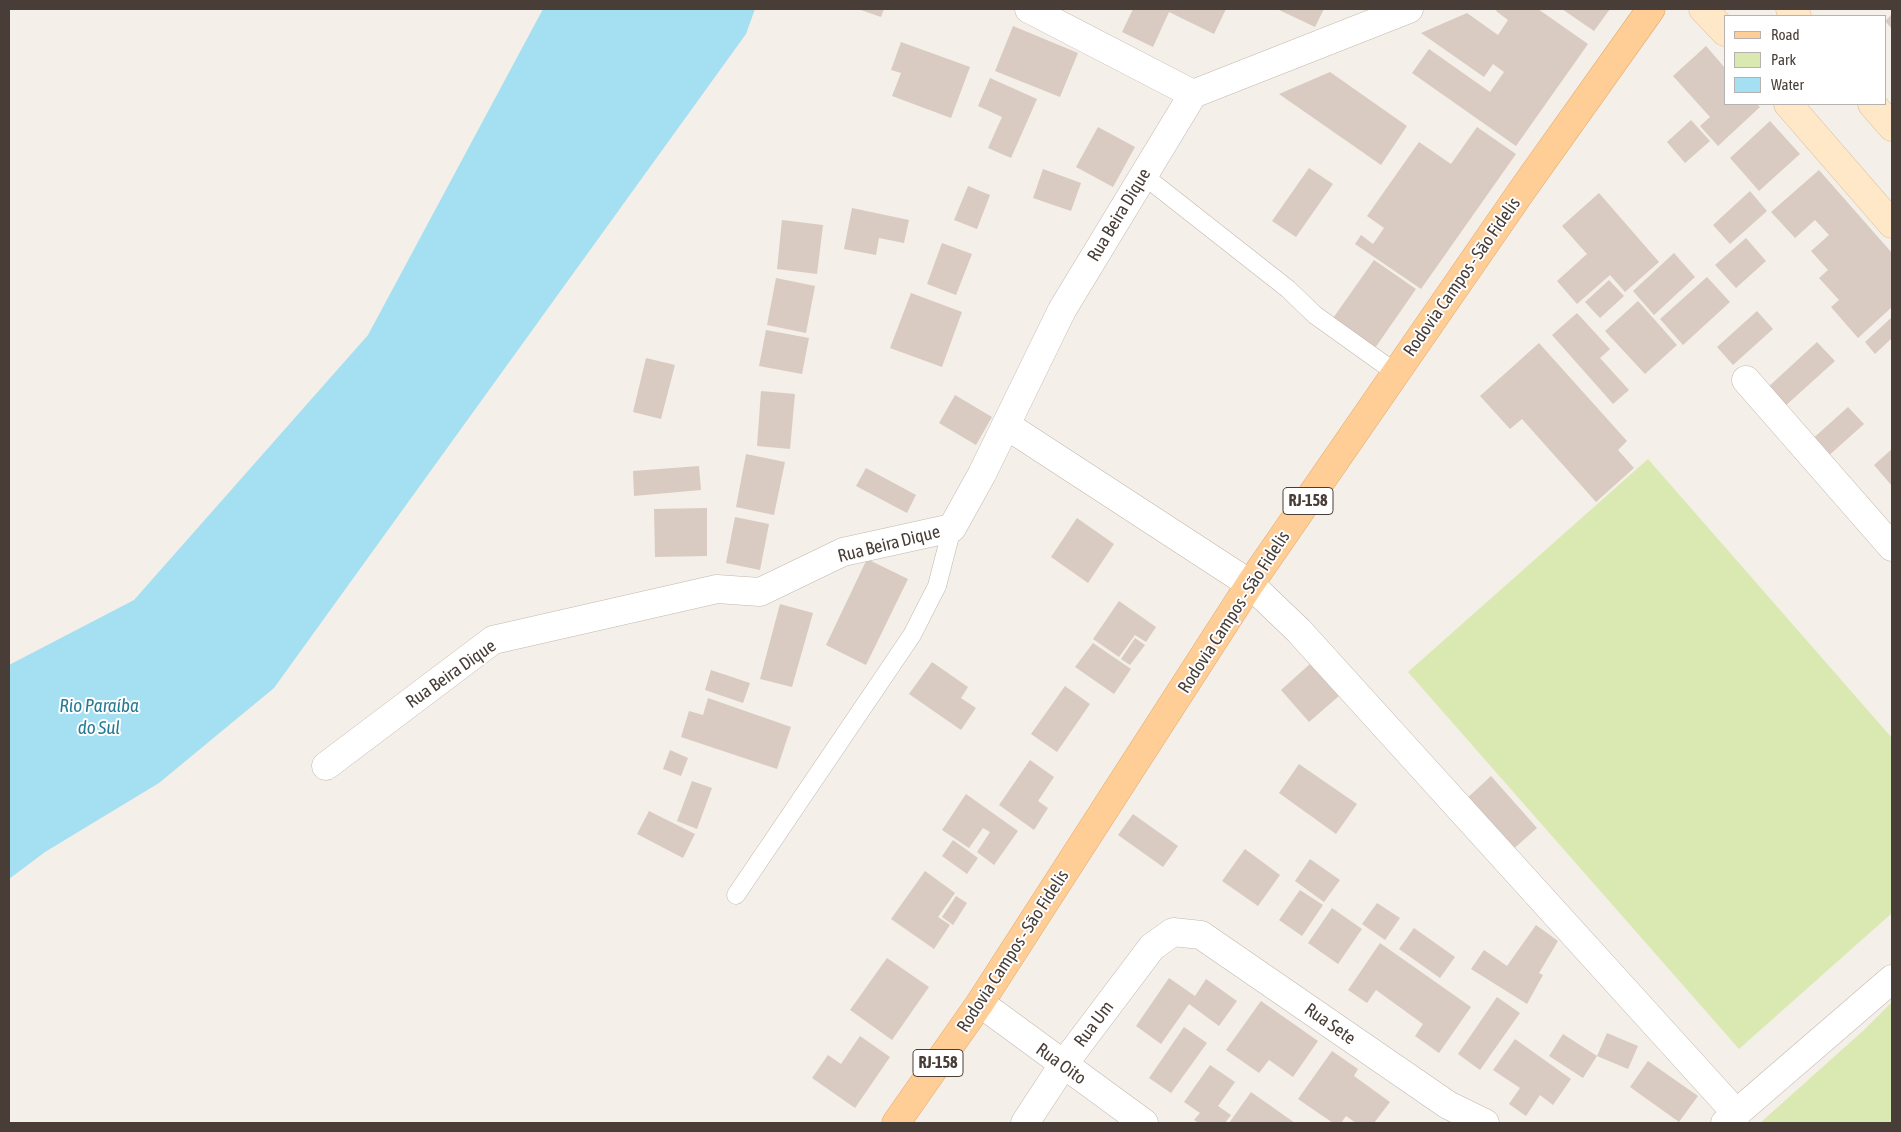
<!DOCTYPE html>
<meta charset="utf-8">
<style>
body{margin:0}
#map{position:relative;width:1901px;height:1132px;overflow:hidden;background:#f4efe8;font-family:"Asap Condensed",sans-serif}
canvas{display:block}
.frame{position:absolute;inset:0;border:10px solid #483e37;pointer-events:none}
.legend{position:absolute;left:1724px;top:15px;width:162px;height:90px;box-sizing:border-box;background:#fff;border:1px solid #b6b2af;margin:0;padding:6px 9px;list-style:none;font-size:15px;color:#483e37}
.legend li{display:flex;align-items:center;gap:10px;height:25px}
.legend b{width:25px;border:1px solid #b6b2af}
</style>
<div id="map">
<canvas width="1901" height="1132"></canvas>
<div class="frame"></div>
<ul class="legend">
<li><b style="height:6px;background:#ffce97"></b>Road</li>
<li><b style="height:14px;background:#dae9b1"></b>Park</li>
<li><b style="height:14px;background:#a4e0f1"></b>Water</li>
</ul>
</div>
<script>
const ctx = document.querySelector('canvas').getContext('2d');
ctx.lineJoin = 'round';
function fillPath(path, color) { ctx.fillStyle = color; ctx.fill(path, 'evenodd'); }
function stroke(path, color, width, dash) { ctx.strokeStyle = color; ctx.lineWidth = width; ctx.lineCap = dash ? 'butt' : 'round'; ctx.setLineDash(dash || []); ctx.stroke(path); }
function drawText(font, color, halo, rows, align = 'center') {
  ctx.font = font + ' "Asap Condensed",sans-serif'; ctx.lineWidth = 4; ctx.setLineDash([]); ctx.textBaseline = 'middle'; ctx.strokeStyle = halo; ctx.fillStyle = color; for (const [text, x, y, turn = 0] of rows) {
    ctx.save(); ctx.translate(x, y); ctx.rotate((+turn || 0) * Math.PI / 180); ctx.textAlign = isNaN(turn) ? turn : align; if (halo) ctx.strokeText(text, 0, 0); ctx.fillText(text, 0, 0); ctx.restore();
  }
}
const green = new Path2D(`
 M 1648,459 L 1892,738 L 1892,913 L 1739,1049 L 1408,672 Z
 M 1892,1002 L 1892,1123 L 1760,1123 L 1864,1030 Z`);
const water = new Path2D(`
 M 543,9 L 755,9 L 746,34 L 274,688 L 159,783 L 45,852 L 9,879 L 9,665 L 134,600 L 368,335 Z`);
const building = new Path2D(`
 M 858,9 L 884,9 L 881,17 Z
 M 1133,9 L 1226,9 L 1214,34 L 1169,12 L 1153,47 L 1122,32 Z
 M 1277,9 L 1324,9 L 1315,27 Z
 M 1498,9 L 1538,9 L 1588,44 L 1516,146 L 1412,73 L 1429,49 L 1490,92 L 1504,72 L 1493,64 L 1484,77 L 1421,33 L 1467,13 L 1498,35 L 1508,20 L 1496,11 Z
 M 1562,9 L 1610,9 L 1594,31 Z
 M 1892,14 L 1892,29 L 1885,21 Z
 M 1013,26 L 1078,53 L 1060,97 L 995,71 Z
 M 901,42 L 970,67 L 951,118 L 892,96 L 901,73 L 891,70 Z
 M 1706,46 L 1725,68 L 1725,104 L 1757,104 L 1760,107 L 1718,146 L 1700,126 L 1710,117 L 1673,76 Z
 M 1330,72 L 1407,126 L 1381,165 L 1279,94 Z
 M 990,78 L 1037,99 L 1011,158 L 988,148 L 1002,117 L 978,106 Z
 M 1691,120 L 1710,141 L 1685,163 L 1667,142 Z
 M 1770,121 L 1800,154 L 1759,191 L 1730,158 Z
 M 1098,127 L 1135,147 L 1113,187 L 1076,167 Z
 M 1477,127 L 1516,154 L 1421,289 L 1355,244 L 1361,235 L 1373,244 L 1384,228 L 1367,216 L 1419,142 L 1451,164 Z
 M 1309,168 L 1333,184 L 1296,237 L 1272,221 Z
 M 1043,169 L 1081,183 L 1071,211 L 1033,198 Z
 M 1819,170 L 1892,253 L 1892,307 L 1858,338 L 1831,307 L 1839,300 L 1819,278 L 1828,270 L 1811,251 L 1829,235 L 1815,220 L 1795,238 L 1771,212 Z
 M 968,186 L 990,195 L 977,229 L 954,220 Z
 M 1750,191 L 1767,211 L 1730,244 L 1713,225 Z
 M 1599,193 L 1659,262 L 1625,292 L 1610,275 L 1577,304 L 1557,281 L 1587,254 L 1562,226 Z
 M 852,208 L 909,220 L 904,243 L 879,238 L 876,255 L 844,249 Z
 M 782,220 L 823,225 L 817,274 L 777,269 Z
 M 1746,238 L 1766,261 L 1736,288 L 1715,265 Z
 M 942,243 L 972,254 L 956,295 L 927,284 Z
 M 1674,253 L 1695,277 L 1654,315 L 1633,291 Z
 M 1374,260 L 1416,289 L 1373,351 L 1331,321 Z
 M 1707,277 L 1730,302 L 1683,345 L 1660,319 Z
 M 776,278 L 815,286 L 806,333 L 767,325 Z
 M 1609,280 L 1624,296 L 1600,318 L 1585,302 Z
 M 911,293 L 962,312 L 942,367 L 890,348 Z
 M 1638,301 L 1677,345 L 1645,374 L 1605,331 Z
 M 1757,311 L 1773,329 L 1733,365 L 1717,347 Z
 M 1577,313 L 1610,349 L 1600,358 L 1629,390 L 1613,404 L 1552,335 Z
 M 1892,317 L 1892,338 L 1875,354 L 1865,342 Z
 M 766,330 L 809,338 L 802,374 L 759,366 Z
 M 1817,342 L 1835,361 L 1783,408 L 1766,389 Z
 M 1539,343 L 1627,441 L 1618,450 L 1634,468 L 1596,502 L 1522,419 L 1510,429 L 1480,396 Z
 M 646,358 L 675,365 L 661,419 L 633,412 Z
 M 761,391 L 795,394 L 790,449 L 757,446 Z
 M 955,395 L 992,417 L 976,445 L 939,423 Z
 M 1848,407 L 1864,424 L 1825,459 L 1809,442 Z
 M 1892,449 L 1892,486 L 1874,465 Z
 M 746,454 L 785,462 L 774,515 L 736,507 Z
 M 699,466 L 701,490 L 634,496 L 633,471 Z
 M 866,468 L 916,495 L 907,513 L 856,486 Z
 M 707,508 L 707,556 L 655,557 L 654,509 Z
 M 735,517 L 769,524 L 760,570 L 726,563 Z
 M 1077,518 L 1114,544 L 1088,583 L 1051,557 Z
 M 867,559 L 908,579 L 866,665 L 826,645 Z
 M 1119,601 L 1156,627 L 1146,642 L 1135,635 L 1119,657 L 1093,639 Z
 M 780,604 L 813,613 L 792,687 L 760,679 Z
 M 1135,638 L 1145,645 L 1130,665 L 1121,659 Z
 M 1093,643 L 1131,669 L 1114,694 L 1075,667 Z
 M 932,662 L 968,687 L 961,698 L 976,708 L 961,730 L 909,694 Z
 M 1311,663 L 1339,696 L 1309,722 L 1281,690 Z
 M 711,670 L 750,683 L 743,703 L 705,690 Z
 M 1065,686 L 1090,704 L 1057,752 L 1031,734 Z
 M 708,698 L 791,727 L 777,769 L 681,737 L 689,711 L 703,715 Z
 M 670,750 L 688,758 L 681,776 L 663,769 Z
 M 1030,760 L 1054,777 L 1038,801 L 1048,808 L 1034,830 L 999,805 Z
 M 1299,764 L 1357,804 L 1336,834 L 1279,793 Z
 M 1491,776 L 1537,828 L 1510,852 L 1464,801 Z
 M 692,781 L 712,788 L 697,829 L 677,821 Z
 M 966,794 L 1018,831 L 994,865 L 977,852 L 990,832 L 983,828 L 969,848 L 942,830 Z
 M 649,811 L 695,834 L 683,858 L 637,834 Z
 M 1133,814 L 1178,846 L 1163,867 L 1118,835 Z
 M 953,840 L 978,858 L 967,874 L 942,856 Z
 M 1245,849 L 1280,875 L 1258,906 L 1222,881 Z
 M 1310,859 L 1340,880 L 1324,902 L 1295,881 Z
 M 925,871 L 955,893 L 938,917 L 950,925 L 934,949 L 891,919 Z
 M 1300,890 L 1323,905 L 1302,936 L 1279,920 Z
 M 956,896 L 967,903 L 953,925 L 942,917 Z
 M 1377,903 L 1400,918 L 1385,940 L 1362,924 Z
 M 1332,908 L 1362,929 L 1338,964 L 1308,943 Z
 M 1536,925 L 1558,941 L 1539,973 L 1543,975 L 1527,1004 L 1471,969 L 1484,950 L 1507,966 Z
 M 1414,928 L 1455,957 L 1440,978 L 1399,949 Z
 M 1380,943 L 1471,1007 L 1439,1053 L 1415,1036 L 1423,1024 L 1376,990 L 1367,1003 L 1348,990 Z
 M 887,958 L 929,987 L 892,1040 L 850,1010 Z
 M 1169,978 L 1195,996 L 1206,979 L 1237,1001 L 1219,1026 L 1189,1004 L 1161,1044 L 1136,1026 Z
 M 1497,997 L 1520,1013 L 1480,1070 L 1458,1054 Z
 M 1261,1001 L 1318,1041 L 1293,1077 L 1269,1060 L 1259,1073 L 1226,1050 Z
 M 1184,1027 L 1207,1043 L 1171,1093 L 1149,1078 Z
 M 1607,1033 L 1638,1046 L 1628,1069 L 1597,1056 L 1583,1078 L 1549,1056 L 1563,1034 L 1597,1056 Z
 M 860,1036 L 890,1057 L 855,1108 L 812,1078 L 828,1055 L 841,1064 Z
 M 1515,1039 L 1571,1079 L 1553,1105 L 1540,1095 L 1526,1116 L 1509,1104 L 1520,1088 L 1493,1070 Z
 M 1332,1051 L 1358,1069 L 1354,1076 L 1390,1102 L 1374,1123 L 1356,1123 L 1346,1116 L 1341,1123 L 1333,1123 L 1298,1099 Z
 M 1648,1061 L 1698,1096 L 1679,1122 L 1630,1087 Z
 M 1210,1065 L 1235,1082 L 1218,1106 L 1231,1115 L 1225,1123 L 1199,1123 L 1194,1120 L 1200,1113 L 1184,1102 Z
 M 1251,1092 L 1295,1123 L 1229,1123 Z`);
const lane = new Path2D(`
 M 1143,175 L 1288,289 L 1315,315 L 1396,373
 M 736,895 L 912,635 L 937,586 L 952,528`);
const street = new Path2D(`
 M 1193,94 L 1409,9
 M 1746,380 L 1892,547
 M 1006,425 L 1250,584 L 1299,631 L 1737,1114
 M 326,766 L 493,640 L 717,589 L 760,592 L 843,552 L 952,528 L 982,474 L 1062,310 L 1193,94 L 1029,9
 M 980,1003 L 1144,1123
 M 1025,1123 L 1063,1065 L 1152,947 L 1173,932 L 1201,935 L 1448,1105 L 1485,1123
 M 1725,1123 L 1892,979`);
const secondary = new Path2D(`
 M 1703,9 L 1725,32
 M 1790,9 L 1797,16
 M 1788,104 L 1892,224
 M 1872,104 L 1892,127`);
const primary = new Path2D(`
 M 896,1123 L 980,1003 L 1250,584 L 1523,189 L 1651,9`);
const shields = [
 [1308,501,50],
 [938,1063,50]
];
const shieldNames = [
 ["RJ-158",1308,501],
 ["RJ-158",938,1063]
];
const streetNames = [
 ["Rua Beira Dique",1119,215,-59],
 ["Rodovia Campos - São Fidelis",1462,277,-55],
 ["Rua Beira Dique",889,544,-14],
 ["Rodovia Campos - São Fidelis",1234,612,-57],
 ["Rua Beira Dique",451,674,-35],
 ["Rodovia Campos - São Fidelis",1013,951,-57],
 ["Rua Um",1094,1024,-53],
 ["Rua Sete",1330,1024,35],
 ["Rua Oito",1061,1064,36]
];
const waterNames = [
 ["Rio Paraíba",99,706],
 ["do Sul",99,728]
];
fillPath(green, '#dae9b1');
fillPath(water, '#a4e0f1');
fillPath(building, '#d9cbc1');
stroke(lane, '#c3b7ae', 19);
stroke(street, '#c3b7ae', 29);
stroke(secondary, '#d8bc9a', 29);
stroke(primary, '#e5a866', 29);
stroke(lane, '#fff', 18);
stroke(street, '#fff', 28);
stroke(secondary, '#ffe8c8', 28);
stroke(primary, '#ffce97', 28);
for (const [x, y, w] of shields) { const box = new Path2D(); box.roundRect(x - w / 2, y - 13.5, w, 27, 4); ctx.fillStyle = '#fff'; ctx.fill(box); stroke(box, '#483e37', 1); }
drawText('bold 16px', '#483e37', null, shieldNames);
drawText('18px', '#483e37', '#fff', streetNames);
drawText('italic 19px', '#287b95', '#fff', waterNames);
</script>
